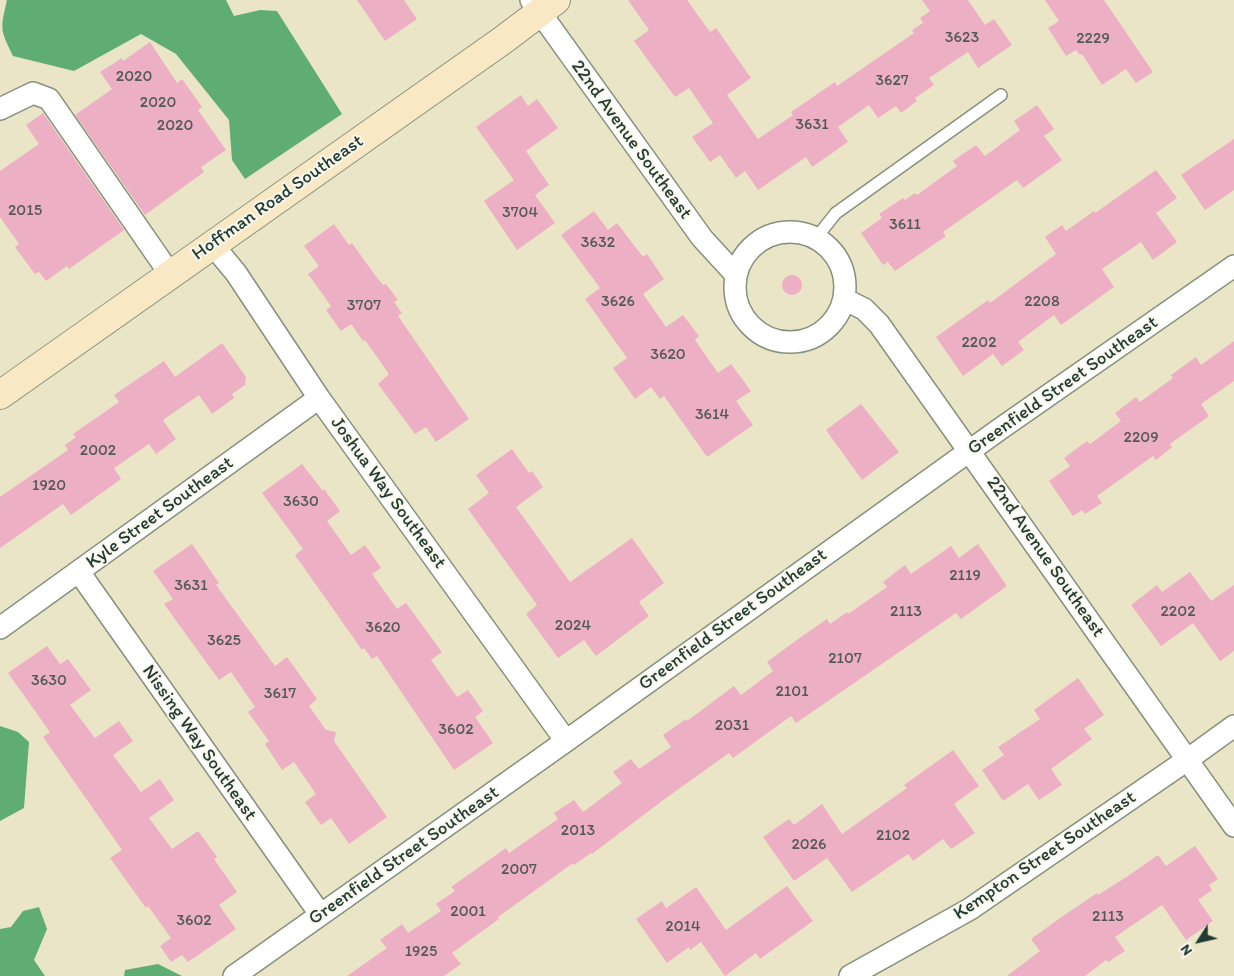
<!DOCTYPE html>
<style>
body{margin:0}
#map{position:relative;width:1234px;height:976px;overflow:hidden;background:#ebe5c7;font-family:Itim,sans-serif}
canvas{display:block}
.north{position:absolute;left:1174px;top:916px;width:50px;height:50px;-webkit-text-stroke:4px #fbf7ec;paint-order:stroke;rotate:235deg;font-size:14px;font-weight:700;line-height:20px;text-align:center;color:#1f3d34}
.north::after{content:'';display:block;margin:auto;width:18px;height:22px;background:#1f3d34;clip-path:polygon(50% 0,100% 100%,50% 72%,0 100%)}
</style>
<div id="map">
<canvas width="1234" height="976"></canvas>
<div class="north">N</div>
</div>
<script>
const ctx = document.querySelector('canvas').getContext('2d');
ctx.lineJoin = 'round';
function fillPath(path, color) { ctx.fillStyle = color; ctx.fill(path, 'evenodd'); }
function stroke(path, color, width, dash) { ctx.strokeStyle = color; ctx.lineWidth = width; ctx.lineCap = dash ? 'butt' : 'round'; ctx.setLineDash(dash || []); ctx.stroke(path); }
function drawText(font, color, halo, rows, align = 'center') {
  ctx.font = font + ' Itim,sans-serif'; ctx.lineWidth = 4; ctx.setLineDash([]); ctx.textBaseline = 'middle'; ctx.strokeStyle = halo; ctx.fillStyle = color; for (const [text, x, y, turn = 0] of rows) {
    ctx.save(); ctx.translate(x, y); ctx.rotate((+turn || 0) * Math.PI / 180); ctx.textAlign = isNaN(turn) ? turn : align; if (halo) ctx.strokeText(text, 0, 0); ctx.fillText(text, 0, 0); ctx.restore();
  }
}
const forest = new Path2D(`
 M 7,0 L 226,0 L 234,16 L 260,10 L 277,11 L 342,114 L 245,179 L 232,160 L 229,120 L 176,54 L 141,34 L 74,71 L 13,56 C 0,29 0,30 7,0 Z
 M 0,726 L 18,732 L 29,742 L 24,808 L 0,821 Z
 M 39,907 L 47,929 L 34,960 L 45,976 L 0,976 L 0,929 L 11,927 L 23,911 Z
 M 158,964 L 182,976 L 124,976 L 125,970 Z`);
const building = new Path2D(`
 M 357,0 L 404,0 L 417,19 L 385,41 Z
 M 628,0 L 687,0 L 710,32 L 716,28 L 751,78 L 727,95 L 758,139 L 793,115 L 791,112 L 835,82 L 837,86 L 914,33 L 912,30 L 923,23 L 920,18 L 930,11 L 922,0 L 968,0 L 985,25 L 994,19 L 1012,45 L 978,68 L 968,52 L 929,78 L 934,85 L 915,98 L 917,101 L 901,113 L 896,106 L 878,118 L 869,105 L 838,127 L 848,142 L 812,167 L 806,157 L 758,190 L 745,171 L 736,178 L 720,155 L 710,162 L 692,137 L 713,123 L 689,88 L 675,97 L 634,41 L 649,30 Z
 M 1045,0 L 1104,0 L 1153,72 L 1136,83 L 1126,69 L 1102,85 L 1082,54 L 1080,55 L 1076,50 L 1066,56 L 1048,28 L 1059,21 Z
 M 150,42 L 177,83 L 182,79 L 202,107 L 198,110 L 226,150 L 201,167 L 204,172 L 145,215 L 75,115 L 112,89 L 100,72 L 122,58 L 123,61 Z
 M 521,95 L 528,106 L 537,99 L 558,128 L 526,151 L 549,185 L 535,195 L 555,223 L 517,250 L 484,201 L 514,180 L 476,127 Z
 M 1037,105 L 1054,129 L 1044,136 L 1062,160 L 1023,188 L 1017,180 L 943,232 L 946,236 L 895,271 L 888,262 L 883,265 L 861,233 L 882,218 L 879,214 L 903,198 L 905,200 L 915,193 L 917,195 L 957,166 L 953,161 L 976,145 L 985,156 L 1020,130 L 1014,121 Z
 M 43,113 L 124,230 L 69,269 L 67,266 L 46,281 L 39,272 L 35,274 L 15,247 L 19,244 L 0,217 L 0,171 L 39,144 L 26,125 Z
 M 1234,139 L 1234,190 L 1205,210 L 1181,175 Z
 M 1156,170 L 1177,198 L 1156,213 L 1177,242 L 1153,260 L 1141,242 L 1102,269 L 1114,287 L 1061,325 L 1054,315 L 1018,342 L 1024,350 L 1002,366 L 993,354 L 963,376 L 936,337 L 988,300 L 990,303 L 1056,254 L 1045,237 L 1062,225 L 1066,231 L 1094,211 L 1095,213 Z
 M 594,211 L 608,230 L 617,223 L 643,257 L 647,254 L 664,279 L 643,294 L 666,327 L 683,315 L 699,336 L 695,340 L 718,373 L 731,364 L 751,391 L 736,401 L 753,425 L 707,457 L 664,396 L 660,399 L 651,387 L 635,399 L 613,368 L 627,358 L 585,299 L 600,288 L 561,235 Z
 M 334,224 L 349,245 L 352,243 L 375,275 L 383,285 L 386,284 L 398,300 L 394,302 L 402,313 L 398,316 L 469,419 L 436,442 L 426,427 L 415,434 L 378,384 L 389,374 L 365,340 L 363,341 L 351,324 L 341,331 L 326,310 L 331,306 L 308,274 L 319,266 L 304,246 Z
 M782 285a10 10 0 1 1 20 0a10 10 0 1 1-20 0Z
 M 1234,341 L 1234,381 L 1201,404 L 1209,416 L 1170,444 L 1172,447 L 1156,460 L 1153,456 L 1097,496 L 1102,503 L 1085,514 L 1082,510 L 1073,516 L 1049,481 L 1070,466 L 1064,458 L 1087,441 L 1090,444 L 1121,421 L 1115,413 L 1136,397 L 1140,402 L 1173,378 L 1171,375 L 1196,357 L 1201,365 Z
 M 222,343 L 246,377 L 245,385 L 232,394 L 234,398 L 212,414 L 199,395 L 163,420 L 176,439 L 156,454 L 149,444 L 114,468 L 121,479 L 71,515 L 63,504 L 0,548 L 0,497 L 68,450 L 65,445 L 76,437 L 73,434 L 119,402 L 114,395 L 164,361 L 175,377 Z
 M 861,404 L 899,452 L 862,480 L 826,430 Z
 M 512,449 L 529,473 L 532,471 L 543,487 L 516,507 L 570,582 L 632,538 L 664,583 L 639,602 L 649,616 L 596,656 L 584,640 L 558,658 L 526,614 L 537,605 L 468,509 L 489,493 L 476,475 Z
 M 302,464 L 323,491 L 324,489 L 340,511 L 327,521 L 351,555 L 365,545 L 381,568 L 372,574 L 397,609 L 406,603 L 442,652 L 431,660 L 457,697 L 468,690 L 483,711 L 475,717 L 493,743 L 454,770 L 377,656 L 372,659 L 364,648 L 362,650 L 295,555 L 303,549 L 262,493 Z
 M 192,544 L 219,583 L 216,585 L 275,666 L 287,657 L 317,699 L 309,706 L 326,730 L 336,732 L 334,741 L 387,817 L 349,844 L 331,818 L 321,825 L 305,802 L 316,794 L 294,762 L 282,770 L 265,744 L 269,741 L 248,712 L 255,707 L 231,672 L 219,680 L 164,604 L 173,599 L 153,571 Z
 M 978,544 L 1007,586 L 961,619 L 956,613 L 796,723 L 791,716 L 733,758 L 729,753 L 666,798 L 592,854 L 591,853 L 574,865 L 573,863 L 498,917 L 499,919 L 452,953 L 461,964 L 444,976 L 347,976 L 387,948 L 380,940 L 402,924 L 408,933 L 441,911 L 436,904 L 455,891 L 451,887 L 506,848 L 509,853 L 558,819 L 554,813 L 574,800 L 583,812 L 622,783 L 613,772 L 631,759 L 639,769 L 671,747 L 663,735 L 686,719 L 687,721 L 734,686 L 741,695 L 773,671 L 767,662 L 801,637 L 827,619 L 830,624 L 847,612 L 848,614 L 887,587 L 883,582 L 905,565 L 911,574 L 951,546 L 959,558 Z
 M 1190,572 L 1211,601 L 1234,585 L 1234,651 L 1220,661 L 1193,623 L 1161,646 L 1131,605 L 1157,585 L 1162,592 Z
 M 47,646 L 60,664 L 68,659 L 91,690 L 70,705 L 95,738 L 119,721 L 133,741 L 113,755 L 141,792 L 160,779 L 174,800 L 149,818 L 172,849 L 198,831 L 217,857 L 214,859 L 237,892 L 219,905 L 236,929 L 188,962 L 182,955 L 171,962 L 160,946 L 171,938 L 148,906 L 146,908 L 110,858 L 122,850 L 43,737 L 50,732 L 8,673 Z
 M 1078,678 L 1104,715 L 1084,729 L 1092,739 L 1051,769 L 1062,785 L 1039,800 L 1028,784 L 1003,801 L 982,770 L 1004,755 L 998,747 L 1040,719 L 1034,710 Z
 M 953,750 L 979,786 L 954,804 L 975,833 L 951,849 L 943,839 L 913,861 L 908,854 L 852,892 L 827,858 L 794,881 L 763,837 L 789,819 L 794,825 L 822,804 L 842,834 L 907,788 L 904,785 Z
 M 1195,846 L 1218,879 L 1209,885 L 1212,890 L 1198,900 L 1213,921 L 1186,940 L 1162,905 L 1115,937 L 1125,951 L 1108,962 L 1106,960 L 1085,976 L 1007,976 L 1040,951 L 1031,939 L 1060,918 L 1097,893 L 1098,895 L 1128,876 L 1158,855 L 1166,866 Z
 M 787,886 L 813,921 L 760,959 L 756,953 L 725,976 L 701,942 L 690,950 L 689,947 L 667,963 L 636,919 L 662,901 L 666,908 L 696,887 L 726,930 Z`);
const lane = new Path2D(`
 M 816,238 L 836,213 L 1001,95`);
const street = new Path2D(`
 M 531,0 L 702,238 L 736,275
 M 0,109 L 33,93 L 49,99 L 170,274
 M735 287a55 55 0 1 1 110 0a55 55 0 1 1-110 0Z
 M 212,244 L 236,273 L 319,398 L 566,741
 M 844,299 L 864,309 L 879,324 L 1234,826
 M 79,572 L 320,914
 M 0,628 L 319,398
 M 234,976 L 566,741 L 1000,429 L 1234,266
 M 850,976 L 970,909 L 1187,760 L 1234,726`);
const secondary = new Path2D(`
 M 0,395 L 503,40 L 556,0`);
const numberNames = [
 ["3623",962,38],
 ["2229",1093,39],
 ["2020",134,77],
 ["3627",892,81],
 ["2020",158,103],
 ["3631",812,125],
 ["2020",175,126],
 ["2015",25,211],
 ["3704",520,213],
 ["3611",905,225],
 ["3632",598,243],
 ["3626",618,302],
 ["2208",1042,302],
 ["3707",364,306],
 ["2202",979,343],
 ["3620",668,355],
 ["3614",712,415],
 ["2209",1141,438],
 ["2002",98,451],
 ["1920",49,486],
 ["3630",301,502],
 ["2119",965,576],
 ["3631",191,586],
 ["2113",906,612],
 ["2202",1178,612],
 ["2024",573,626],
 ["3620",383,628],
 ["3625",224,641],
 ["2107",845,659],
 ["3630",49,681],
 ["2101",792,692],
 ["3617",280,694],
 ["2031",732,726],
 ["3602",456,730],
 ["2013",578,831],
 ["2102",893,836],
 ["2026",809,845],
 ["2007",519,870],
 ["2001",468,912],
 ["2113",1108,917],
 ["3602",194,921],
 ["2014",683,927],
 ["1925",421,952]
];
const streetNames = [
 ["22nd Avenue Southeast",631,140,54],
 ["Hoffman Road Southeast",278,198,-35],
 ["Greenfield Street Southeast",1063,386,-35],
 ["Joshua Way Southeast",388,493,54],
 ["Kyle Street Southeast",160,513,-36],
 ["22nd Avenue Southeast",1045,557,55],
 ["Greenfield Street Southeast",733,620,-36],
 ["Nissing Way Southeast",199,743,55],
 ["Greenfield Street Southeast",404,856,-35],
 ["Kempton Street Southeast",1045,856,-34]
];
fillPath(forest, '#60ac75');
fillPath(building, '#edafc4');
stroke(lane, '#85917e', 14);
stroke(street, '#85917e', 24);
stroke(secondary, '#85917e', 30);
stroke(lane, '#fff', 11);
stroke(street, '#fff', 21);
stroke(secondary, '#f8e8c3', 28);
drawText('16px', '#525a58', null, numberNames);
drawText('19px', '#1f3d34', '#fbf7ec', streetNames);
</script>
